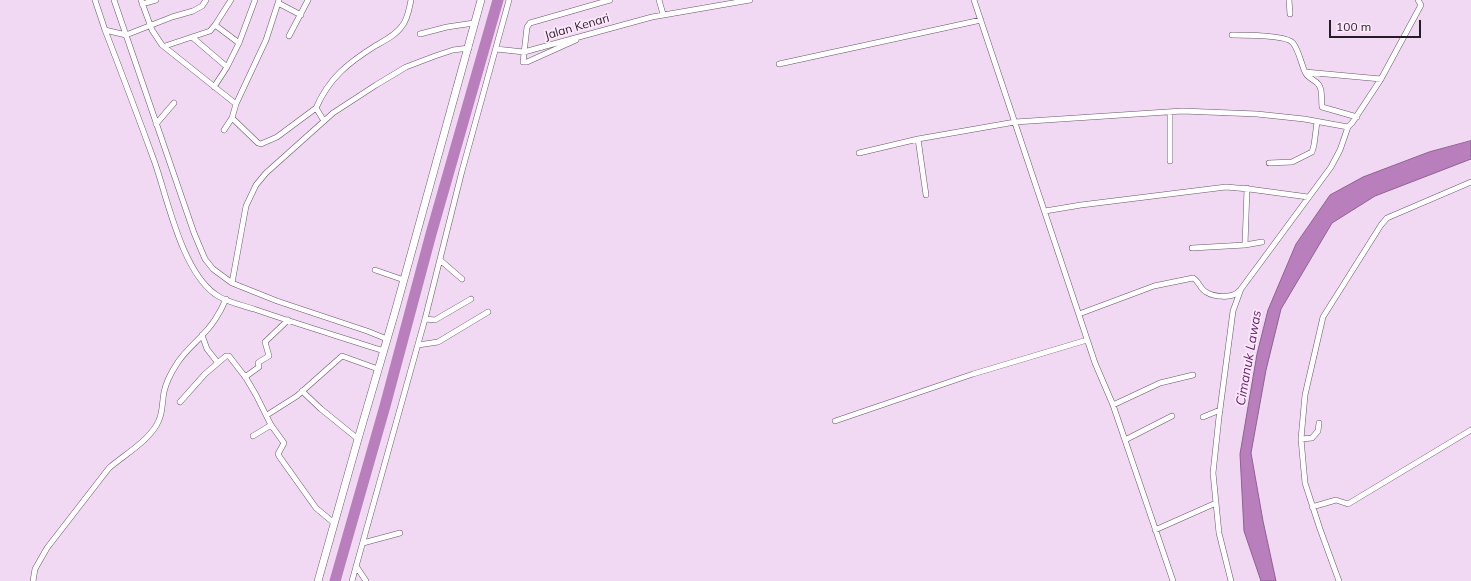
<!DOCTYPE html>
<style>
body{margin:0}
#map{position:relative;width:1471px;height:581px;overflow:hidden;background:#f2d9f3;font-family:Mulish,sans-serif}
canvas{display:block}
.scale{position:absolute;left:1329px;top:20px;width:92px;height:18px;box-sizing:border-box;border:2px solid #251c26;border-top:0;padding-left:5px;font-size:12px;line-height:14px;white-space:nowrap;color:#251c26;-webkit-text-stroke:3px #fde8fd;paint-order:stroke}
</style>
<div id="map">
<canvas width="1471" height="581"></canvas>
<div class="scale">100 m</div>
</div>
<script>
const ctx = document.querySelector('canvas').getContext('2d');
ctx.lineJoin = 'round';
function fillPath(path, color) { ctx.fillStyle = color; ctx.fill(path, 'evenodd'); }
function stroke(path, color, width, dash) { ctx.strokeStyle = color; ctx.lineWidth = width; ctx.lineCap = dash ? 'butt' : 'round'; ctx.setLineDash(dash || []); ctx.stroke(path); }
function drawText(font, color, halo, rows, align = 'center') {
  ctx.font = font + ' Mulish,sans-serif'; ctx.lineWidth = 3.5; ctx.setLineDash([]); ctx.textBaseline = 'middle'; ctx.strokeStyle = halo; ctx.fillStyle = color; for (const [text, x, y, turn = 0] of rows) {
    ctx.save(); ctx.translate(x, y); ctx.rotate((+turn || 0) * Math.PI / 180); ctx.textAlign = isNaN(turn) ? turn : align; if (halo) ctx.strokeText(text, 0, 0); ctx.fillText(text, 0, 0); ctx.restore();
  }
}
const water = new Path2D(`
 M 1471,141 L 1471,159 L 1375,196 L 1332,223 L 1281,309 L 1266,370 L 1251,453 L 1263,521 L 1276,581 L 1261,581 L 1244,531 L 1240,454 L 1257,354 L 1268,310 L 1296,244 L 1330,195 L 1363,177 L 1429,152 Z`);
const river = new Path2D(`
 M 335,581 L 385,406 L 431,234 L 498,0`);
const street = new Path2D(`
 M 95,0 L 105,30 L 126,35 L 194,233 L 205,259 L 213,269 L 232,283 L 277,301 L 367,331 L 387,339
 M 114,0 L 126,35 L 172,17 L 193,11 L 202,6 L 206,0
 M 141,0 L 152,30 L 162,45 L 236,104 L 266,40 L 279,0
 M 659,0 L 663,14
 M 974,0 L 1095,363 L 1113,405 L 1173,581
 M 1289,0 L 1290,14
 M 278,3 L 301,15
 M 142,4 L 156,0
 M 215,25 L 231,0
 M 105,30 C 122,74 139,119 155,163 C 168,201 182,270 215,294 C 225,302 242,305 254,309 C 297,324 341,337 384,351
 M 420,34 L 447,27 L 474,23
 M 1232,35 C 1243,35 1287,35 1293,43 C 1299,51 1301,63 1305,72 L 1381,79
 M 289,36 L 308,0
 M 192,37 L 210,31 L 215,25 L 239,43
 M 576,40 L 527,62 L 523,62 L 527,27 L 530,23 L 610,0
 M 165,46 L 192,37 L 227,67 L 239,43 L 255,0
 M 496,49 L 524,52 L 652,17 L 750,0
 M 779,64 L 981,20
 M 1305,72 C 1308,79 1315,79 1319,85 C 1323,91 1321,100 1322,107 L 1357,117
 M 214,87 L 227,67
 M 236,104 L 232,118 L 258,143 L 261,144 L 277,137 L 316,108
 M 1170,112 L 1170,161
 M 324,121 L 316,108 C 329,78 348,63 375,46 C 384,41 396,35 402,26 C 408,19 409,9 411,0
 M 156,124 L 174,103
 M 224,130 L 232,118
 M 918,139 L 926,195
 M 859,153 L 918,139 L 1015,122 L 1182,111 L 1257,114 L 1304,119 L 1348,127 L 1352,123 L 1381,79 L 1421,5 L 1418,0
 M 1269,163 L 1292,162 L 1312,152 L 1314,145 L 1317,122
 M 1045,211 L 1081,205 L 1226,187 L 1249,189 L 1308,197
 M 1245,245 L 1262,242
 M 1192,248 L 1245,245 L 1247,188
 M 440,260 L 462,279
 M 375,270 L 404,280
 M 232,283 L 246,206 L 256,185 L 266,173 L 333,113 L 376,85 L 406,67 L 435,56 L 453,50 L 469,48
 M 1079,314 L 1154,286 L 1193,278 C 1199,281 1200,289 1206,292 C 1214,297 1232,299 1239,291
 M 425,319 L 435,320 L 471,299
 M 202,335 L 207,349 L 218,363
 M 418,345 L 438,342 L 488,312
 M 245,377 L 259,367 L 258,363 L 259,362 L 269,356 L 265,342 L 288,320
 M 302,391 L 321,409 L 358,439
 M 180,402 L 205,374 L 226,356 L 229,356 L 246,378 L 256,395 L 271,425 L 284,443 L 278,454 L 279,456 L 316,508 L 334,523
 M 1113,405 L 1160,383 L 1193,375
 M 267,415 L 297,396 L 342,356 L 378,369
 M 1203,417 L 1220,410
 M 835,421 L 973,374 L 1087,340
 M 253,436 L 271,425
 M 1301,439 L 1312,438 L 1318,431 L 1319,423
 M 1125,440 L 1172,416
 M 1312,507 L 1336,500 L 1348,504 L 1471,430
 M 1155,530 L 1216,503
 M 363,543 L 400,533
 M 356,566 L 366,581
 M 33,581 L 35,569 L 47,548 L 109,468 C 125,454 151,440 159,420 C 163,411 162,402 164,392 C 166,382 172,371 178,362 C 189,346 206,335 216,318 C 220,312 223,306 226,299
 M 352,581 L 425,319 L 462,171 L 509,0
 M 1231,581 L 1219,533 L 1213,473 L 1219,417 L 1233,311 L 1241,289 L 1331,167 L 1340,150 L 1348,127
 M 1339,581 L 1320,529 L 1305,483 L 1301,439 L 1305,395 L 1323,317 L 1381,225 L 1387,218 L 1471,182`);
const secondary = new Path2D(`
 M 318,581 L 358,439 L 395,312 L 481,0`);
const streetNames = [
 ["Jalan Kenari",577,27,-16]
];
const waterNames = [
 ["Cimanuk Lawas",1249,358,-80]
];
fillPath(water, '#b97fbd');
stroke(water, '#8d6190', 1);
stroke(river, '#b97fbd', 11);
stroke(street, '#69546a', 6);
stroke(secondary, '#69546a', 8);
stroke(street, '#fff', 5);
stroke(secondary, '#fff', 7);
drawText('12px', '#251c26', '#fde8fd', streetNames);
drawText('italic 13px', '#68216e', '#fde8fd', waterNames);
</script>
